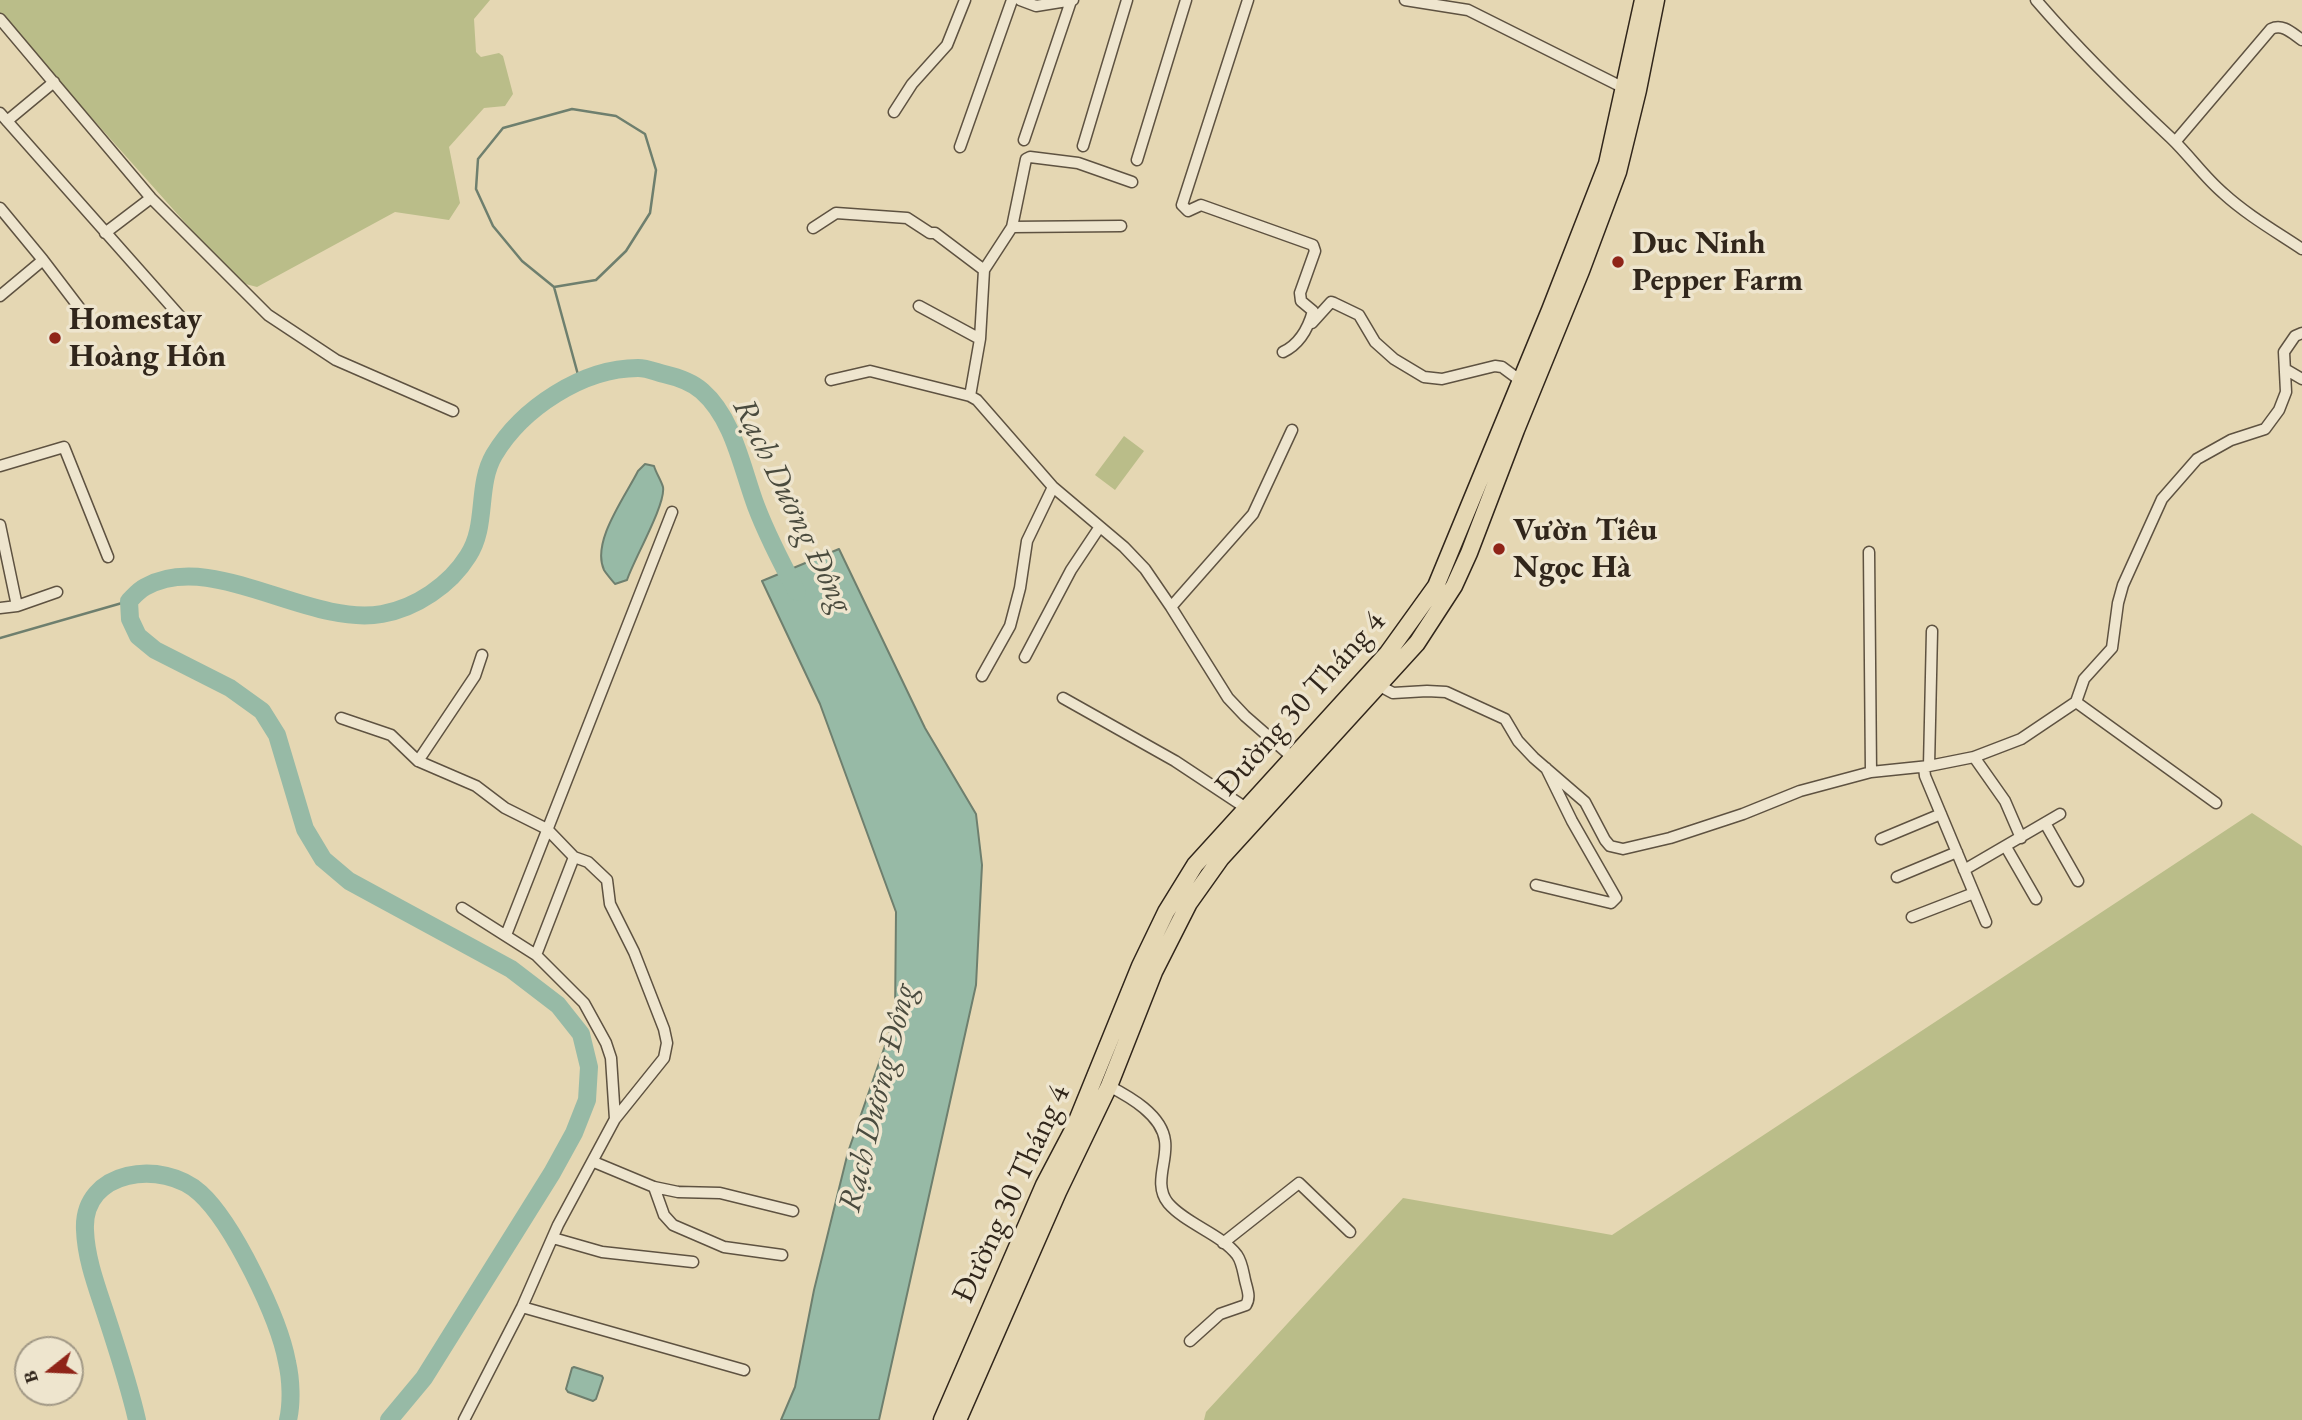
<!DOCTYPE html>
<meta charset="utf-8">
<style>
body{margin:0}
#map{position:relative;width:2302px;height:1420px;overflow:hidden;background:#e5d7b3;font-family:"EB Garamond",serif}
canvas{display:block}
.north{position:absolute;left:14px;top:1336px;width:70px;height:70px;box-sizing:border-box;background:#eee5ce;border:2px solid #a29986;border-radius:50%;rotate:252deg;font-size:19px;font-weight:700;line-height:28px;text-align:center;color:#31261b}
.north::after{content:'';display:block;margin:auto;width:24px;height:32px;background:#8f2418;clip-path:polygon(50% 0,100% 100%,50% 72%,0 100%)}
</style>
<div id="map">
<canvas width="2302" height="1420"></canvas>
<div class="north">B</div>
</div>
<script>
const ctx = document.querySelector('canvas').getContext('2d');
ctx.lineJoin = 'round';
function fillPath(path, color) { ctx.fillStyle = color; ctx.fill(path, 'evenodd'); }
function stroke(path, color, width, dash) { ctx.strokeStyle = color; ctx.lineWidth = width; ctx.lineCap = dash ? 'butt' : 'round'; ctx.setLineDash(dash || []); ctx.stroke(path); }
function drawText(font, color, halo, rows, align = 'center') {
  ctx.font = font + ' "EB Garamond",serif'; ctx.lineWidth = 7; ctx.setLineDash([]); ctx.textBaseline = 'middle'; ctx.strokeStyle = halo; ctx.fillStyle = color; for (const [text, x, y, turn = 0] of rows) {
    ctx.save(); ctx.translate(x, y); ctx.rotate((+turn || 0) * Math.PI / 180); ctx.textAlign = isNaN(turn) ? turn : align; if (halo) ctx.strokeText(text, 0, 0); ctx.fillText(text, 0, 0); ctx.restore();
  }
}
const green = new Path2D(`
 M 0,0 L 490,0 L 474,19 L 476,52 L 481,57 L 499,53 L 503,56 L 513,94 L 505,106 L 484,108 L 449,147 L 460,203 L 449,220 L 395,212 L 257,287 L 238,282 L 0,15 Z
 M 1124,436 L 1144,451 L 1115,490 L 1095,475 Z
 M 2252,813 L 2302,846 L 2302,1420 L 1204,1420 L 1206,1412 L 1403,1198 L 1612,1235 Z`);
const water = new Path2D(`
 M 645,464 L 654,466 C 656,473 661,480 663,487 C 666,504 634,559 627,580 L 615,584 C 612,580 607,575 604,570 C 591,542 625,497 638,471 Z
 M 839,549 L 925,728 L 976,814 L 982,865 L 976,985 L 879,1420 L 781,1420 L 795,1387 L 814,1290 L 848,1152 L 895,1017 L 896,912 L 820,704 L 762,581 Z
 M 574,1367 L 602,1376 L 603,1378 L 596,1399 L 593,1401 L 568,1392 L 566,1389 L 572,1368 Z`);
const stream = new Path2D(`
 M 554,287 L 596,280 L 626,251 L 650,213 L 656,170 L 645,134 L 616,116 L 572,109 L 503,128 L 478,159 L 476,189 L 493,226 L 522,261 L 554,287 L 580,382
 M 0,638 L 129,601`);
const river = new Path2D(`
 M 137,1420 C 129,1385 118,1352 107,1318 C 98,1290 86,1260 85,1230 C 82,1169 163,1159 200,1193 C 233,1223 279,1318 287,1362 C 291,1379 292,1403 288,1420
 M 389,1420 L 424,1378 L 552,1173 L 574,1133 L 587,1100 L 589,1067 L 581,1034 L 558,1005 L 511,969 L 349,881 L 323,859 L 305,829 L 277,735 L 262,711 L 230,688 L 155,650 L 138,636 L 130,619 L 129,601 C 134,596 139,590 145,587 C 212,549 308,627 382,614 C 416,608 450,585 468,556 C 488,526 476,486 494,455 C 522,408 583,368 638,368 C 647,368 656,372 664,374 C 677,377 693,383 702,391 C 734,419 742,469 756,506 C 767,535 782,564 797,592`);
const street = new Path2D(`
 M 1020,0 L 1036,6 L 1073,0
 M 1248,0 L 1182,205 L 1188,211 L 1201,205 L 1313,245 L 1315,251 L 1300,293 L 1301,301 L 1313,311 C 1308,329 1300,344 1283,352
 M 1405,0 L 1468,10 L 1624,88
 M 2036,0 C 2078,49 2124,94 2171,138 C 2190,156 2204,177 2223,193 C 2247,215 2275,231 2302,249
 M 0,19 L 151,198 L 268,315 L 336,360 L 453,411
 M 894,112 L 912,84 L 947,45 L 965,0
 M 0,113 L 186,323
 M 7,121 L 54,82
 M 1024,140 L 1071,1
 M 2175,142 L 2271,29 C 2283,23 2293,34 2302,40
 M 1083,146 L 1127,0
 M 960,147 L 1012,0
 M 1137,160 L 1186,0
 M 0,208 L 43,260 L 0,296
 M 1012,227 L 1121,226
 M 813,228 L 836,213 L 907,218 L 930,233 L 935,233 L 984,270
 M 105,233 L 151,198
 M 43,260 L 91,323
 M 919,306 L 980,339
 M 1312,323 L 1331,302 L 1334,303 L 1359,315 L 1375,342 L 1394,359 L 1424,377 L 1442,379 L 1495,366 L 1502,367 L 1521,381
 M 2285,369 L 2302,379
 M 831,380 L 870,371 L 970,396 L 977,400 L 1053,487 L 1124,547 L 1145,569 L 1171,607 L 1228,698 L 1245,716 L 1292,757
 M 970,396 L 980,339 L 984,270 L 1012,227 L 1026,159 L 1030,157 L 1078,163 L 1132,182
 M 0,466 L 64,447 L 108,557
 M 0,525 L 17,606 L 0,608
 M 1869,552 L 1871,772
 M 17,606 L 57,592
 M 1171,607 L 1253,514 L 1292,430
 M 1025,657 L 1071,570 L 1099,528
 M 982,676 L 1010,626 L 1020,588 L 1027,541 L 1053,487
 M 1378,685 L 1393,693 L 1427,691 L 1446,692 L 1505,719 L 1518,741 L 1534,758 L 1585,802 L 1605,840 L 1610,846 L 1623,849 L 1670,838 L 1743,814 L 1800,791 L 1871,772 L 1929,766 L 1974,757 L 2021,739 L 2076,702 L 2084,679 L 2112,648 L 2118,603 L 2123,585 L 2162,499 L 2197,459 L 2231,440 L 2265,429 L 2279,410 L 2286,392 L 2284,352 L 2295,336 L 2302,333
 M 1063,698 L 1175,761 L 1246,808
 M 2076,702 L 2216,803
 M 341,718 L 391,735 L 418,761 L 476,786 L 505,808 L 547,829 L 574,857 L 588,862 L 607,880 L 610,904 L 634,952 L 664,1029 L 667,1043 L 664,1058 L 615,1119
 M 1974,757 L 2005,801 L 2021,838
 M 418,761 L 475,676 L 482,655
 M 1929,766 L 1932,631
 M 1924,767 L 1925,776 L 1986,922
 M 2045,823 L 2078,881
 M 1881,839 L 1941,814
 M 2006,847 L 2036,899
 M 1964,870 L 2060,814
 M 1897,877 L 1957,852
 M 1536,885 L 1611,903 L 1616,898 L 1572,821 L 1546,768
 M 462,908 L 536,955 L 584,1003 L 606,1043 L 611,1058 L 615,1119 L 558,1225 L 522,1307 L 464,1420
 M 1912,917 L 1974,893
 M 506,935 L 672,512
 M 536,955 L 574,857
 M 1109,1086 C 1130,1097 1162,1115 1165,1141 C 1168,1161 1153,1184 1168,1203 C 1186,1224 1221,1234 1237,1255 C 1242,1262 1243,1271 1245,1280 C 1247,1289 1251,1297 1246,1305 L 1220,1314 L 1190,1341
 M 594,1162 L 654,1187 L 678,1192 L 720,1193 L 793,1211
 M 654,1187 L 664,1215 L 673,1225 L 724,1247 L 782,1255
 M 553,1238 L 602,1252 L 693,1262
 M 1223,1243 L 1299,1183 L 1350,1232
 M 522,1307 L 744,1370`);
const primary = new Path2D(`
 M 942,1420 L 1044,1185 L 1074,1128 L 1140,966 L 1166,912 L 1195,865 L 1387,654 L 1436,586 L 1550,310 L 1607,164 L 1643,0
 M 958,1420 L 1058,1192 L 1109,1086 L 1154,972 L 1189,903 L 1221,858 L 1417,643 L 1454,586 L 1469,553 L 1516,430 L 1581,271 L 1618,172 L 1638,90 L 1656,0`);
const markers = [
 [1618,262,7,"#8f2418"],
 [55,338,7,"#8f2418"],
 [1499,549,7,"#8f2418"]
];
const poiNames = [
 ["Duc Ninh",1632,244],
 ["Pepper Farm",1632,281],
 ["Homestay",69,320],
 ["Hoàng Hôn",69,357],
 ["Vườn Tiêu",1513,531],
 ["Ngọc Hà",1513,568]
];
const streetNames = [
 ["Đường 30 Tháng 4",1301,704,-48],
 ["Đường 30 Tháng 4",1012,1194,-65]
];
const waterNames = [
 ["Rạch Dương Đông",792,506,64],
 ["Rạch Dương Đông",878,1098,-76]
];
fillPath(green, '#babd89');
fillPath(water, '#97baa6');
stroke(water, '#6e7f6e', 2);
stroke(stream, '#6e7f6e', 2.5);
stroke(river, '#97baa6', 18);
stroke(street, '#5e5241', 13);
stroke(primary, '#31261b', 19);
stroke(street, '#eee5ce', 10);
stroke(primary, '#e5d7b3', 16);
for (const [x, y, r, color] of markers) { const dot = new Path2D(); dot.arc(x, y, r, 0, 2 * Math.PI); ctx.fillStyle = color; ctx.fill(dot); stroke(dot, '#eee5ce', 2.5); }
drawText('bold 32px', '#31261b', '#eee5ce', poiNames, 'left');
drawText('32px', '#31261b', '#eee5ce', streetNames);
drawText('italic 33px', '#4a4b3e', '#eee5ce', waterNames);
</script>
